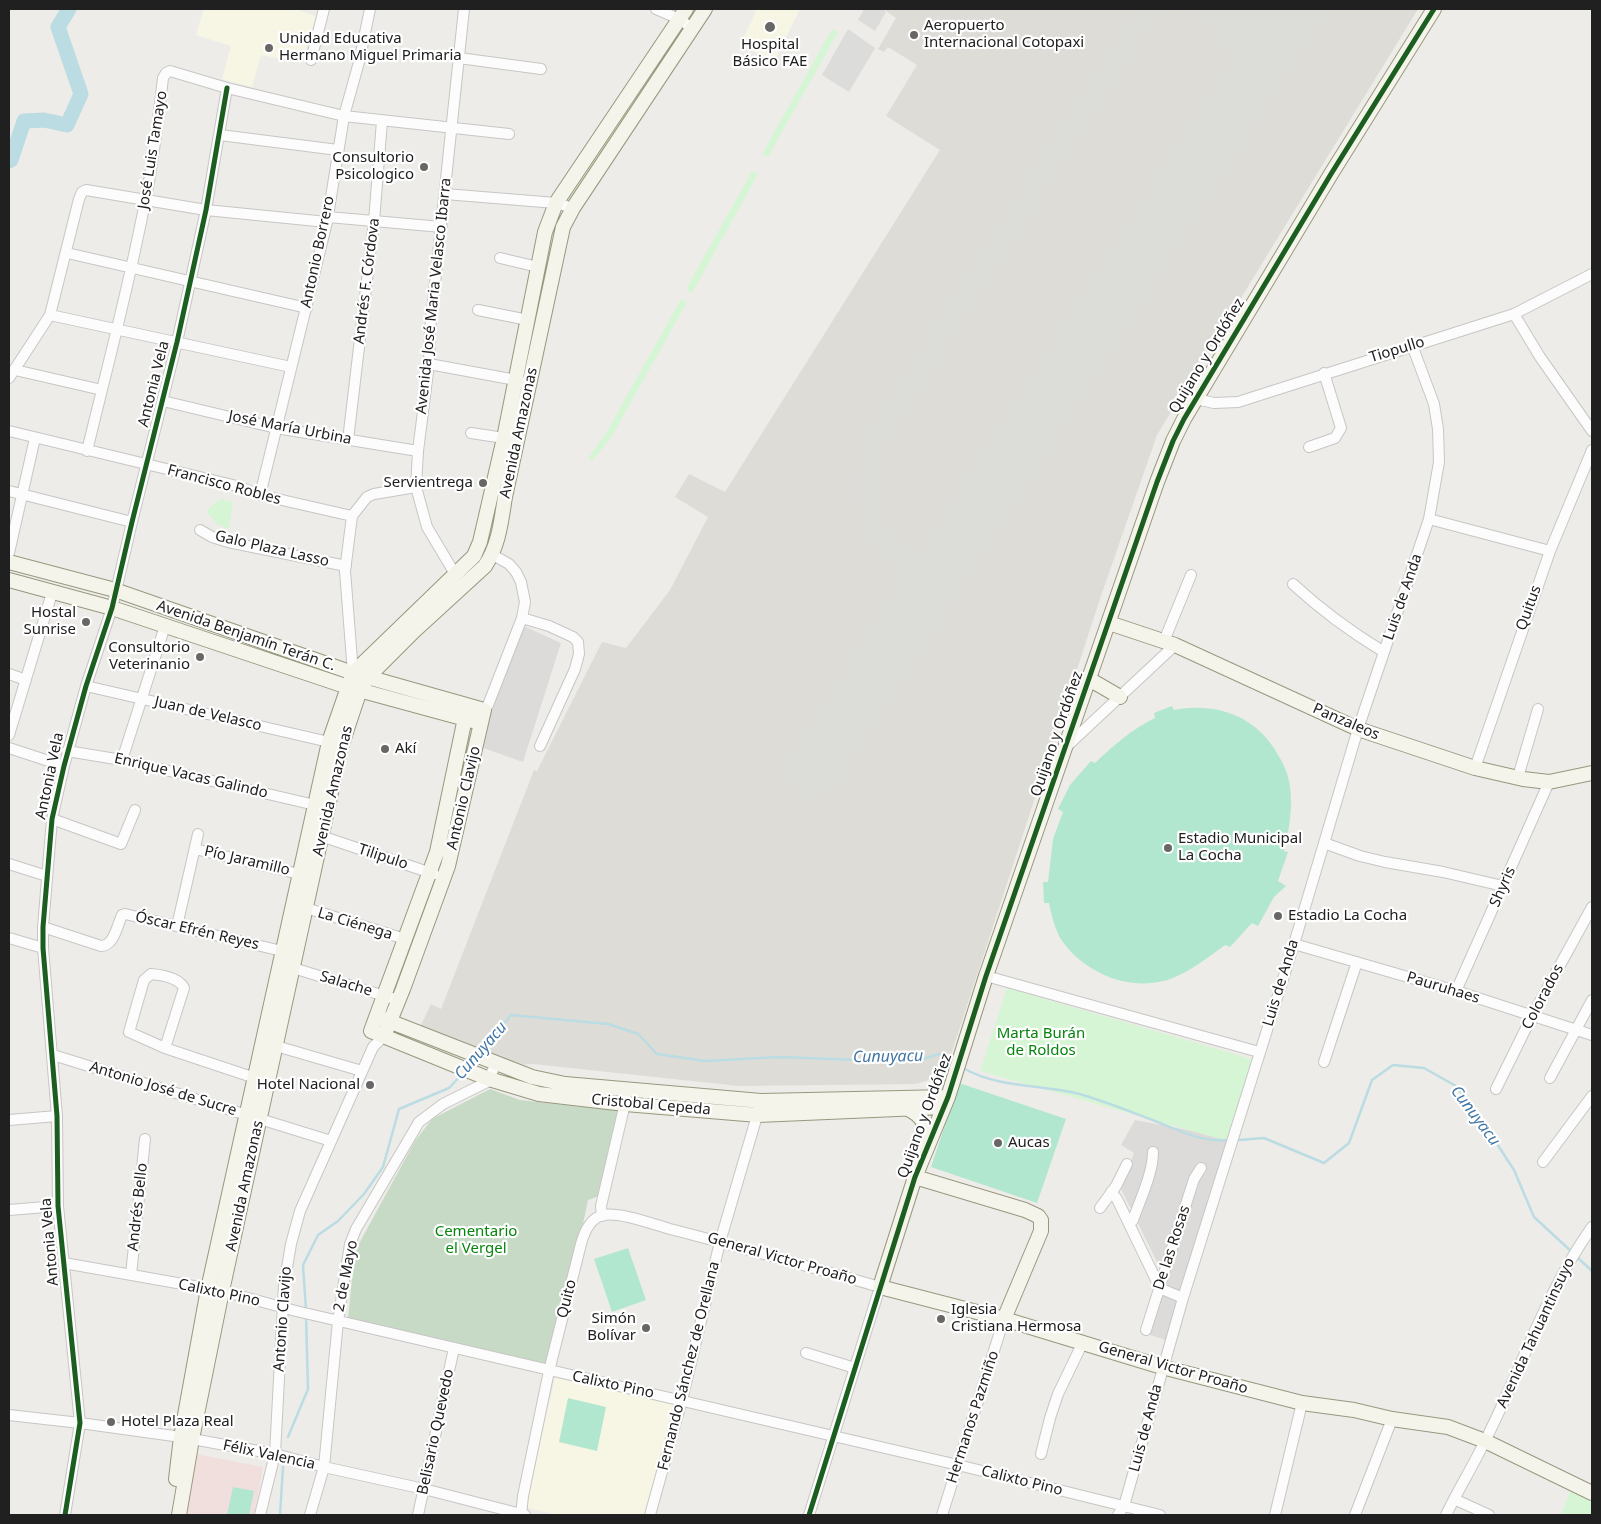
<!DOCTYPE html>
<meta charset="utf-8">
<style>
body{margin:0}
#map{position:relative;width:1601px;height:1524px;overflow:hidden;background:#eeece8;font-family:"Noto Sans",sans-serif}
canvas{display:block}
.frame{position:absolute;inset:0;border:10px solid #202020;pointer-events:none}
</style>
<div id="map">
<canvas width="1601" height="1524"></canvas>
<div class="frame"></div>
</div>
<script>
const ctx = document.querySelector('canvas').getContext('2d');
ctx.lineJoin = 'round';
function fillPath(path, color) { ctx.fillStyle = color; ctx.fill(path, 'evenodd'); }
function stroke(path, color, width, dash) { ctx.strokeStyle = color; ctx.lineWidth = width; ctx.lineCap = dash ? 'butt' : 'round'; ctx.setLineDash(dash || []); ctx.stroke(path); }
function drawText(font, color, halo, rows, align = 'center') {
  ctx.font = font + ' "Noto Sans",sans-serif'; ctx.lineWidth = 4.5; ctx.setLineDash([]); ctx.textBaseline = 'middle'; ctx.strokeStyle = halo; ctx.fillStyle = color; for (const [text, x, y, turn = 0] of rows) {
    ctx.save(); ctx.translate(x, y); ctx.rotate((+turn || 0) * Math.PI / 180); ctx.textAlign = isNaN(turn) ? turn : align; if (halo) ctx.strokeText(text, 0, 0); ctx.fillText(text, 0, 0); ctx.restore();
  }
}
const residential = new Path2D(`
 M 519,624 L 561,643 L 523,762 L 475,745 Z
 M 1135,1120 L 1230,1138 L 1171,1342 L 1142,1332 L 1161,1270 L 1121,1189 L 1134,1153 L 1121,1145 Z`);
const commercial = new Path2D(`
 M 196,1454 L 263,1467 L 254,1515 L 184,1515 Z`);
const education = new Path2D(`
 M 204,9 L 295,9 L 316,16 L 306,50 L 301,59 L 301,63 L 261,55 L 252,87 L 222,79 L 231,46 L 196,35 Z
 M 752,9 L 800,9 L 773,63 L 741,43 L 756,12 Z
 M 555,1378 L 673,1404 L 647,1515 L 557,1515 L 525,1507 Z`);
const religious = new Path2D(`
 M 864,9 L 886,9 L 885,11 L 886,12 L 875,31 L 858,20 Z
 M 848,29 L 875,48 L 849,92 L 822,75 Z`);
const airport = new Path2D(`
 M 888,9 L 1418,9 L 1157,435 L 1101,596 L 944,1076 L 915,1084 L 739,1086 L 533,1064 L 515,1065 L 419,1029 L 431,1004 L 441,1009 L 534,770 L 537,771 L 602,642 L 626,648 L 670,590 L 708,517 L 675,497 L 689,474 L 725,492 L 940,150 L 886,116 L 917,65 L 888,47 L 884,52 L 878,49 L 896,18 L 886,11 Z`);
const cemetery = new Path2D(`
 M 490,1089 L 520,1100 L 619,1111 L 599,1196 L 588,1200 L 553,1365 L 348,1318 L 355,1251 L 415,1141 L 432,1119 Z`);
const park = new Path2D(`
 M 832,29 L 838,32 L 768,157 L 762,154 Z
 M 673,41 L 676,43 L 571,204 L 567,201 Z
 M 752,171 L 758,174 L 692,293 L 686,289 Z
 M 559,216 L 562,218 L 528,382 L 522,381 L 549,244 Z
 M 681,299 L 687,302 L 612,436 L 592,461 L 588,458 L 606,433 Z
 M 220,499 L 233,502 L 229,529 L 217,524 L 206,511 Z
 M 1007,988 L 1262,1062 L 1238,1144 L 980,1071 Z
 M 1571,1489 L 1592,1499 L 1592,1515 L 1561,1515 Z`);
const pitch = new Path2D(`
 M 1172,706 L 1174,710 C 1216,702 1257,716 1278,755 C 1284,764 1289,776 1290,787 C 1293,807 1289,831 1284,851 L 1288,852 L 1278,881 L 1286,886 L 1274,897 L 1258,926 L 1252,923 L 1230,947 L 1225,945 C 1209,957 1192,970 1173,978 C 1132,994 1081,973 1059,936 C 1054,925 1051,914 1049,903 L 1044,903 L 1043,882 L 1048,882 L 1053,839 L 1063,812 L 1058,809 L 1070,785 L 1091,761 L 1095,763 C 1114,745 1132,729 1155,718 L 1154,713 Z
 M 959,1083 L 1066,1119 L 1037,1203 L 931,1167 Z
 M 628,1248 L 646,1300 L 612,1312 L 594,1259 Z
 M 568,1398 L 606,1407 L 597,1451 L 559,1442 Z
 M 233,1487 L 254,1491 L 249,1515 L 227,1515 Z`);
const stream = new Path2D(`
 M 483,1052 L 511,1015 L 608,1024 L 638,1034 L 657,1054 L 705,1061 L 780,1057 L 860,1060 L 923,1059 L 939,1054 L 950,1061
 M 963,1068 C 1000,1089 1043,1084 1083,1095 C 1107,1102 1131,1112 1155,1121 C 1177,1130 1201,1142 1225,1140
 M 1239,1140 L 1264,1138 L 1324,1163 L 1349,1143 L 1372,1080 L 1393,1065 L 1424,1068 L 1456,1086 L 1475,1110 L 1514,1170 L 1534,1217 L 1573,1253
 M 1577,1257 L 1592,1271
 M 306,1310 L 303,1265 L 318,1235 L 338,1221 L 364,1194 L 383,1167 L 399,1109 L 449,1088 L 462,1074
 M 288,1437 L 308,1389 L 306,1315
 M 280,1515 L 283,1467`);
const river = new Path2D(`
 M 9,161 L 11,160 L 24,121 L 44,120 L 67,125 L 81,94 L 58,27 L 69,9`);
const taxiway = new Path2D(`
 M 1210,13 C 1235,26 1264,23 1288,9
 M 1212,14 C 1248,48 1245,82 1224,123
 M 943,567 C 927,567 911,566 898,557 C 888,551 882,540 876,530 C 859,495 864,459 884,426 L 1148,9`);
const runway = new Path2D(`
 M 814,770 L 1296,9`);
const street = new Path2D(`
 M 656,9 L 679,19 L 692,28
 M 459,58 L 541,69
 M 311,60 L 324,9
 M 220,135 L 338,150
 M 445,194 L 556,203 L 573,208
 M 328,217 L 442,227
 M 67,253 L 307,308
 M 500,258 L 538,267
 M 478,310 L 528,320
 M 1514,314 L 1540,357 L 1592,431
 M 50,315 L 291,367
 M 429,364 L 516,380 L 530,385
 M 15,370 L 102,390
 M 9,378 L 50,315 L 79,199 L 82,192 L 86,190 L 206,210 L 327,222
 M 1196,399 L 1214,403 L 1238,402 L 1514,314 L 1592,274
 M 163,401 L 276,428 L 418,451
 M 9,431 L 237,486 L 260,495 L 352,516
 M 471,433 L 504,438
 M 348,440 L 374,221 L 382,121
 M 1309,447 L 1335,438 L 1341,428 L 1324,373
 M 87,451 C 107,368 129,286 145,202 C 154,161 158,119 163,78 L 166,73 L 170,71 L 227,88 L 344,116 L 509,134
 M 9,491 L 132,522
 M 260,495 L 327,222 L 344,116 L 359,62 L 370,9
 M 1429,519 L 1550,551
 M 200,530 L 212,537 L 228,542 L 346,566
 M 9,553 L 35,438
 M 455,574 L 427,527 L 416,487 L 418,451 L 429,364 L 430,330 L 464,9
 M 1293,584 C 1321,610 1351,632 1384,652
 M 522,618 L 549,626 L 573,637 L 578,642 L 579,654 L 575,669 L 540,746
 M 1164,641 L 1191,575
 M 353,673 L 345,571 L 352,516 L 367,497 L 374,494 L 416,487
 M 9,674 L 26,680
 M 86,686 L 329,742
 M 484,710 L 488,705 L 522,618 L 525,602 L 521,582 L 516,572 L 509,564 L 493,555
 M 9,735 L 52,593
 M 1067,746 L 1175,645
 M 9,748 L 64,766
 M 67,751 L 122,760 L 315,805
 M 122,760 L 165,626
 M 1475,768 L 1550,551 L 1592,450
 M 1518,777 L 1538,709
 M 52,819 L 121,844 L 135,810
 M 321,836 L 434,874
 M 1324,843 L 1360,856 L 1385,862 L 1443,872 L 1503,886
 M 195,849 L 299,874
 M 9,864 L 47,876
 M 306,908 L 405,939
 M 177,926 L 198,834
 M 43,927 L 101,946 C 114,946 117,926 122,915 L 125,914 L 282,951
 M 9,938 L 43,948
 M 1294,944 L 1456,991 L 1592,1035
 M 293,968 L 398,1000
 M 986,976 L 1259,1052
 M 1456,991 L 1549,782
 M 276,1046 L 362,1071
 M 165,1048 L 184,988 C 179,978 162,975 151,974 L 144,980 L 129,1032 L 165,1048 L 255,1078
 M 53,1055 L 331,1141
 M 1324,1062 L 1357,962
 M 1550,1078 L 1592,1000
 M 1496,1089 L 1532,1016 L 1592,907
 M 9,1120 L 57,1116
 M 1543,1162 L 1592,1096
 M 1111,1192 L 1117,1199 L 1159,1286 L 1164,1290 L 1183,1298
 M 1100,1208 L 1116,1186 L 1127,1164
 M 9,1210 L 58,1206
 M 602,1216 L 601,1206 L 626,1099
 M 1130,1224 L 1133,1220 C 1140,1200 1153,1173 1153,1152
 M 64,1263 L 222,1291 L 296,1311 L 958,1465 L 1160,1515
 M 131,1275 L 145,1139
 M 1146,1330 L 1194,1179 L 1201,1168
 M 806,1353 L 855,1368
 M 9,1415 L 80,1423 L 181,1437 L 275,1454 L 324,1467 L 424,1489 L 525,1515
 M 1041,1454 L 1050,1418 L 1058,1394 L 1083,1342
 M 1454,1499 L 1489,1515
 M 65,1515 L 80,1423 L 58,1206 L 57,1116 L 43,948 L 43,927 L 52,819 L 64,766 L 86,686 L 112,608 L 132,522 L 177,342 L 206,210 L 227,88
 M 260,1515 L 275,1454 L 284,1285 L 291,1244 L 300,1211 L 373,1047 L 384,1036
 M 310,1515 L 324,1467 L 338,1321 L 350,1244 L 356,1229 L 419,1122 L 443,1104 L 487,1082 L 496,1064
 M 418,1515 L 454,1348
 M 521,1515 L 523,1496 L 549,1371 L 581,1244 C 584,1233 590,1218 603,1215 C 621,1212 652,1224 670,1229 C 741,1247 810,1267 880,1287 L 809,1515
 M 650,1515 L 682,1400 L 720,1242 L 759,1109
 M 942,1515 L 1004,1319
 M 1118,1515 L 1124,1506 L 1183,1298 L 1294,944 L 1358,729 L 1429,519 L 1439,462 L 1438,429 L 1434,404 L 1412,345
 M 1275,1515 L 1302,1403
 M 1355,1515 L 1392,1419
 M 1446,1515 C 1458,1490 1473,1466 1485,1441 C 1521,1370 1545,1293 1592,1227`);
const secondary = new Path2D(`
 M 1434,9 L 1331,174 L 1184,419 L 1173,441 L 1157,482 L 986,976 L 948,1097 L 915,1177 L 880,1287 L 1004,1319 L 1162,1367 L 1302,1403 L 1354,1410 L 1392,1419 L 1448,1427 L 1485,1441 L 1592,1493
 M 9,562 L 115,590 L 353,673 L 484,710 L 448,866 L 403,989 L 384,1036
 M 9,580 L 112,608 L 348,687 L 473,721
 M 1109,623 L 1175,645 L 1358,729 L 1475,768 L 1523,779 L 1549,782 L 1592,773
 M 1089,679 L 1120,697
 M 465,718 L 437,852 L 371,1031 L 489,1079 L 539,1094 L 625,1104 L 758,1115 L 943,1107
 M 381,1018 L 532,1077 L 565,1084 L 761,1101 L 948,1097
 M 908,1109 C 923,1116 928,1127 927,1144
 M 915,1177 L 1025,1210 L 1038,1216 L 1041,1220 L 1041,1231 L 1004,1319
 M 176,1479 L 181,1437 L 208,1289 L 329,742 L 353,673 L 474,556 L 480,542 L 504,438 L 545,232 L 556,203 L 686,9
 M 179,1515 L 192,1439 L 222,1291 L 337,765 L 341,747 L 360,690 L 368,677 L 414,631 L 485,566 C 499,545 501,522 505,497 L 563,227 L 573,208 L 705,9`);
const cycleway = new Path2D(`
 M 65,1515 L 80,1423 L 58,1206 L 57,1116 L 43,948 L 43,927 L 52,819 L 64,766 L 86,686 L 112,608 L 132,522 L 177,342 L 206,210 L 227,88
 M 809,1515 L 915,1177 L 948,1097 L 986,976 L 1157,482 L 1173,441 L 1184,419 L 1331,174 L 1434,9`);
const markers = [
 [770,27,6,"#686766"],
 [914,35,5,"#686766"],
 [269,48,5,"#686766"],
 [424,167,5,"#686766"],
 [483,483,5,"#686766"],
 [86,622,5,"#686766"],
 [200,657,5,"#686766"],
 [385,749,5,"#686766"],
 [1168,848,5,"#686766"],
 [1278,916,5,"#686766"],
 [370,1085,5,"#686766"],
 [998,1143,5,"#686766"],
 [941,1319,5,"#686766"],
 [646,1328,5,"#686766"],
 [111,1422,5,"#686766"]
];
const poiNames = [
 ["Aeropuerto",924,26],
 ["Internacional Cotopaxi",924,43],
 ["Unidad Educativa",279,39],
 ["Hermano Miguel Primaria",279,56],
 ["Hospital",770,45,"center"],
 ["Básico FAE",770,62,"center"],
 ["Consultorio",414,158,"right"],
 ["Psicologico",414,175,"right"],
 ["Servientrega",473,483,"right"],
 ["Hostal",76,613,"right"],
 ["Sunrise",76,630,"right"],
 ["Consultorio",190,648,"right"],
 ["Veterinanio",190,665,"right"],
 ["Akí",395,749],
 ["Estadio Municipal",1178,839],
 ["La Cocha",1178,856],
 ["Estadio La Cocha",1288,916],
 ["Hotel Nacional",360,1085,"right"],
 ["Aucas",1008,1143],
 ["Iglesia",951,1310],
 ["Cristiana Hermosa",951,1327],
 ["Simón",636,1319,"right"],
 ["Bolívar",636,1336,"right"],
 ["Hotel Plaza Real",121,1422]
];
const streetNames = [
 ["José Luis Tamayo",153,150,-81],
 ["Antonio Borrero",318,252,-78],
 ["Andrés F. Córdova",367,281,-83],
 ["Avenida José Maria Velasco Ibarra",434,296,-84],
 ["Tiopullo",1397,350,-17],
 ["Quijano y Ordóñez",1207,356,-59],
 ["Antonia Vela",154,384,-76],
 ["José María Urbina",290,428,11],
 ["Avenida Amazonas",519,433,-78],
 ["Francisco Robles",224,485,15],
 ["Galo Plaza Lasso",272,549,13],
 ["Luis de Anda",1403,597,-71],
 ["Quitus",1529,608,-70],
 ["Avenida Benjamín Terán C.",246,636,19],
 ["Juan de Velasco",208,714,13],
 ["Panzaleos",1346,722,23],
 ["Quijano y Ordóñez",1057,734,-71],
 ["Antonia Vela",50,776,-78],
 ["Enrique Vacas Galindo",191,776,13],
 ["Avenida Amazonas",333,791,-77],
 ["Antonio Clavijo",464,798,-77],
 ["Tilipulo",383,857,18],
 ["Pío Jaramillo",247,861,13],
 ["Shyris",1503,887,-66],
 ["La Ciénega",355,924,17],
 ["Óscar Efrén Reyes",197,931,13],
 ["Luis de Anda",1281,983,-73],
 ["Salache",346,984,17],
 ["Pauruhaes",1443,988,17],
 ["Colorados",1543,997,-62],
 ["Antonio José de Sucre",163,1089,17],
 ["Cristobal Cepeda",651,1105,5],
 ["Quijano y Ordóñez",925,1116,-70],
 ["Avenida Amazonas",245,1186,-78],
 ["Andrés Bello",138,1207,-84],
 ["Antonia Vela",50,1242,-95],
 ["De las Rosas",1172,1248,-72],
 ["General Victor Proaño",782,1259,16],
 ["2 de Mayo",346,1276,-79],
 ["Calixto Pino",219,1293,12],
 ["Quito",567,1299,-76],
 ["Antonio Clavijo",283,1319,-86],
 ["Avenida Tahuantinsuyo",1536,1333,-65],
 ["Fernando Sánchez de Orellana",689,1366,-76],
 ["General Victor Proaño",1173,1368,16],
 ["Calixto Pino",613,1385,12],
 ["Hermanos Pazmiño",973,1417,-72],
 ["Luis de Anda",1146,1428,-75],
 ["Belisario Quevedo",436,1432,-78],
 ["Félix Valencia",269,1455,12],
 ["Calixto Pino",1022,1481,14]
];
const parkNames = [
 ["Marta Burán",1041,1034],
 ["de Roldos",1041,1051],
 ["Cementario",476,1232],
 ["el Vergel",476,1249]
];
const waterNames = [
 ["Cunuyacu",481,1051,-49],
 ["Cunuyacu",888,1057,-1],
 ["Cunuyacu",1475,1116,53]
];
fillPath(residential, '#dddbd9');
fillPath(commercial, '#f0dfdd');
fillPath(education, '#f7f6e4');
fillPath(religious, '#dcdcda');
fillPath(airport, '#dedcd7');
fillPath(cemetery, '#c6dac6');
fillPath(park, '#d5f5d4');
fillPath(pitch, '#b2e7cf');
stroke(stream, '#badce2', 2.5);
stroke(river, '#badce2', 15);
stroke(taxiway, '#dcdcd9', 22);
stroke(runway, '#dcdcd9', 56);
stroke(street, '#c7c6c4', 12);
stroke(secondary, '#98987f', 16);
stroke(street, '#fcfcfc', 10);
stroke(secondary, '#f4f4eb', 14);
stroke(cycleway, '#1b5e20', 5);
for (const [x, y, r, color] of markers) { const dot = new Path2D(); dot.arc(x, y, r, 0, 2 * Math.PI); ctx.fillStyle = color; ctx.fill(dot); stroke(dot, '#fff', 2); }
drawText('15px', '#202020', '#fff', poiNames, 'left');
drawText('15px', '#202020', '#fff', streetNames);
drawText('15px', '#06850d', '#fff', parkNames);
drawText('italic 16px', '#4176a5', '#fff', waterNames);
</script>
